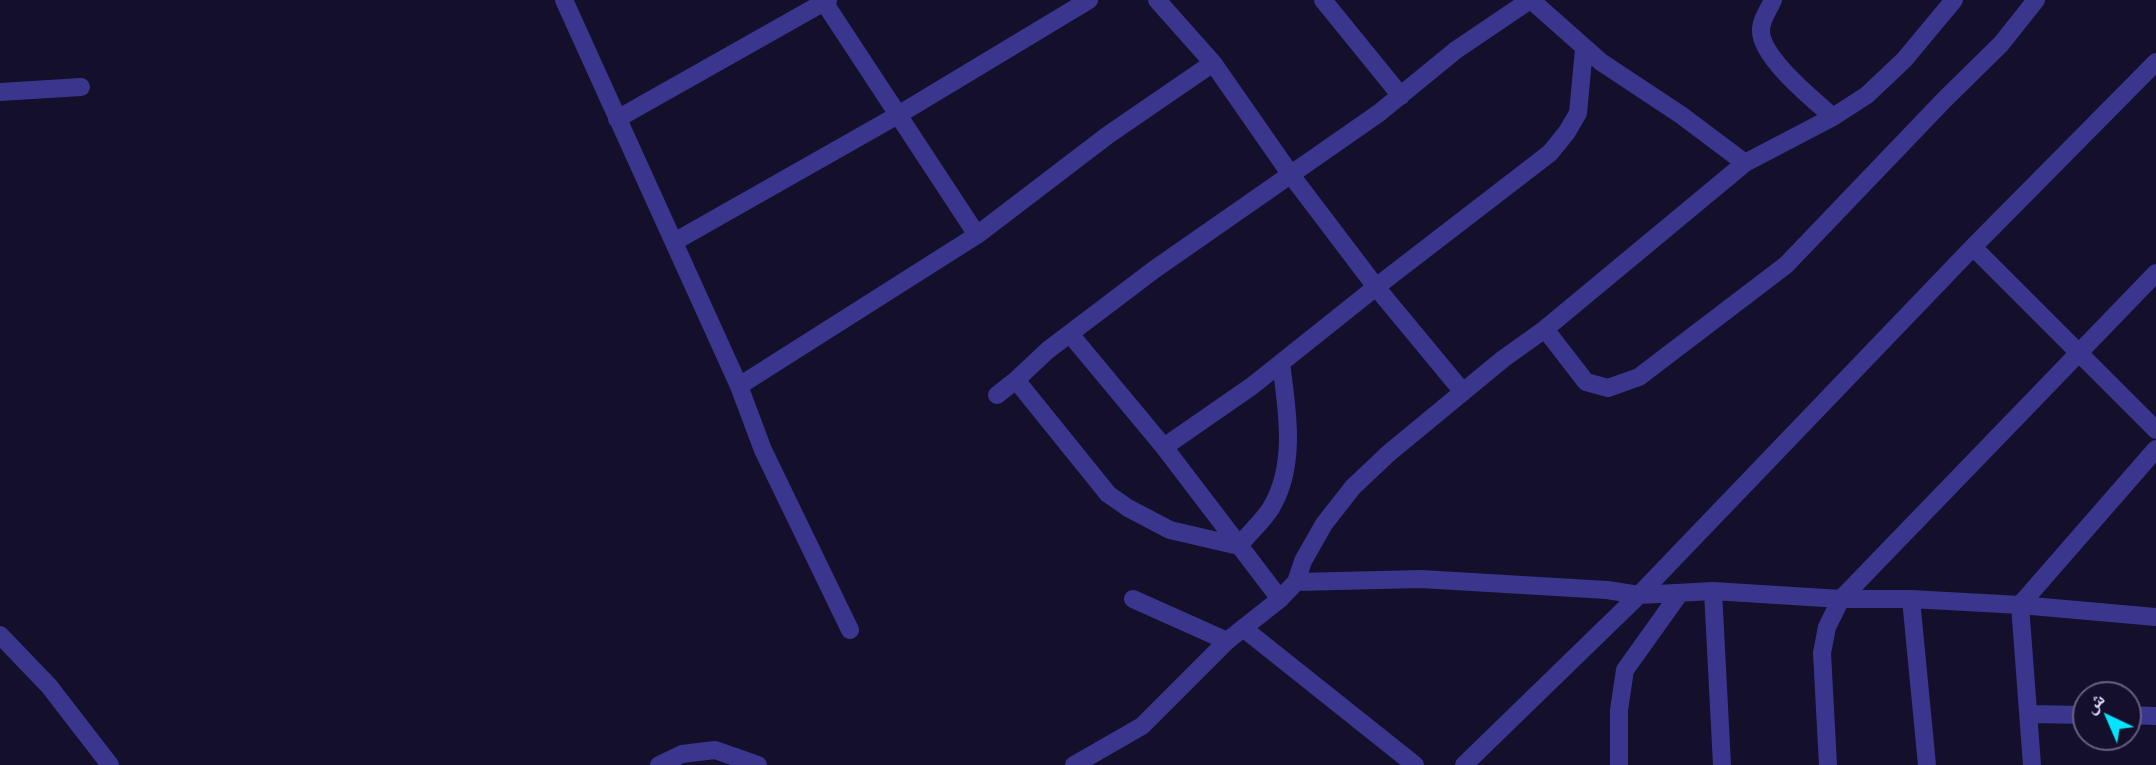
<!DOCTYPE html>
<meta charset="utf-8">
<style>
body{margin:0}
#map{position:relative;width:2156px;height:765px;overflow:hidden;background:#140f2b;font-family:"Open Sans","Noto Naskh Arabic",sans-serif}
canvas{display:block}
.north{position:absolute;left:2072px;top:681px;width:70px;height:70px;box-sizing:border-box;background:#140f2b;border:2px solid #656080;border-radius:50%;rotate:316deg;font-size:19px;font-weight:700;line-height:28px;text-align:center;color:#ded9ff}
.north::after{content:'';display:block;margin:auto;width:24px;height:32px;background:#05e4ff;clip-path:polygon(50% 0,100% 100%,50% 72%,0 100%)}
</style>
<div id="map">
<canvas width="2156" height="765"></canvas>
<div class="north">ش</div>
</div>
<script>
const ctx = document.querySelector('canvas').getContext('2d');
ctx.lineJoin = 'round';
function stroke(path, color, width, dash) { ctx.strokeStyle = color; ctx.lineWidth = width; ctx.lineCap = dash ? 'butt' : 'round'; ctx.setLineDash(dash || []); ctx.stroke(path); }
const minor = new Path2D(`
 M 564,0 L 739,386 L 763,450 L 850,630
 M 1157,0 L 1213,63 L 1291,175 L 1376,287 L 1463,392
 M 1323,0 L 1401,96
 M 1531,0 L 1601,62 L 1681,115 L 1745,163
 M 1773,0 C 1769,9 1761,20 1761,30 C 1760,57 1814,100 1833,117
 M 1954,0 L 1904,60 L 1867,95 L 1833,117 L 1745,163 L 1545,329 L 1586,382 L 1608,388 L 1639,377 L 1786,265 L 1945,99 L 2001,44 L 2036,0
 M 824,2 L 977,235
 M 0,92 L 81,87
 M 617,119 L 828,0
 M 674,242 L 898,115 L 1089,0
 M 1973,247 L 2156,430
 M 1070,334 L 1164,447 L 1280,599
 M 1281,363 C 1287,409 1297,465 1271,508 C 1263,521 1249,533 1239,546 L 1170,530 L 1128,508 L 1108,494 L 1016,380 L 1048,350 L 1155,269 L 1379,113 L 1456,50 L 1530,0
 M 739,386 L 977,235 L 1108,135 L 1213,63
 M 997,395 L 1016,380
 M 1164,447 L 1252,386 L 1376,287 L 1550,153 L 1567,132 L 1578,113 L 1584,49
 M 1296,582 L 1421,579 L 1607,590 L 1639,595 L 1713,591 L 1841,599 L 1911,599 L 2020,605 L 2156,617
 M 1713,591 L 1722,765
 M 1133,599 L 1227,641
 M 1911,599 L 1927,765
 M 1243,628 L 1415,765
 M 0,635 L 49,686 L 110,765
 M 2029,714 L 2086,715
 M 2128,715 L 2156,716
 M 659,765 L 682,754 L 715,750 L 758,765
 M 1074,765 L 1142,726 L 1227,641 L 1280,599 L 1296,582 L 1303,561 L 1324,524 L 1353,487 L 1389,453 L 1503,359 L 1545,329
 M 1464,765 L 1639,595 L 1973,247 L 2156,62
 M 1619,765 L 1619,710 L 1625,670 L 1680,593
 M 1828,765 L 1822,653 L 1827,627 L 1841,599 L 2156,273
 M 2032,765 L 2020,605 L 2156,449`);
stroke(minor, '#3a368e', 18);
</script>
